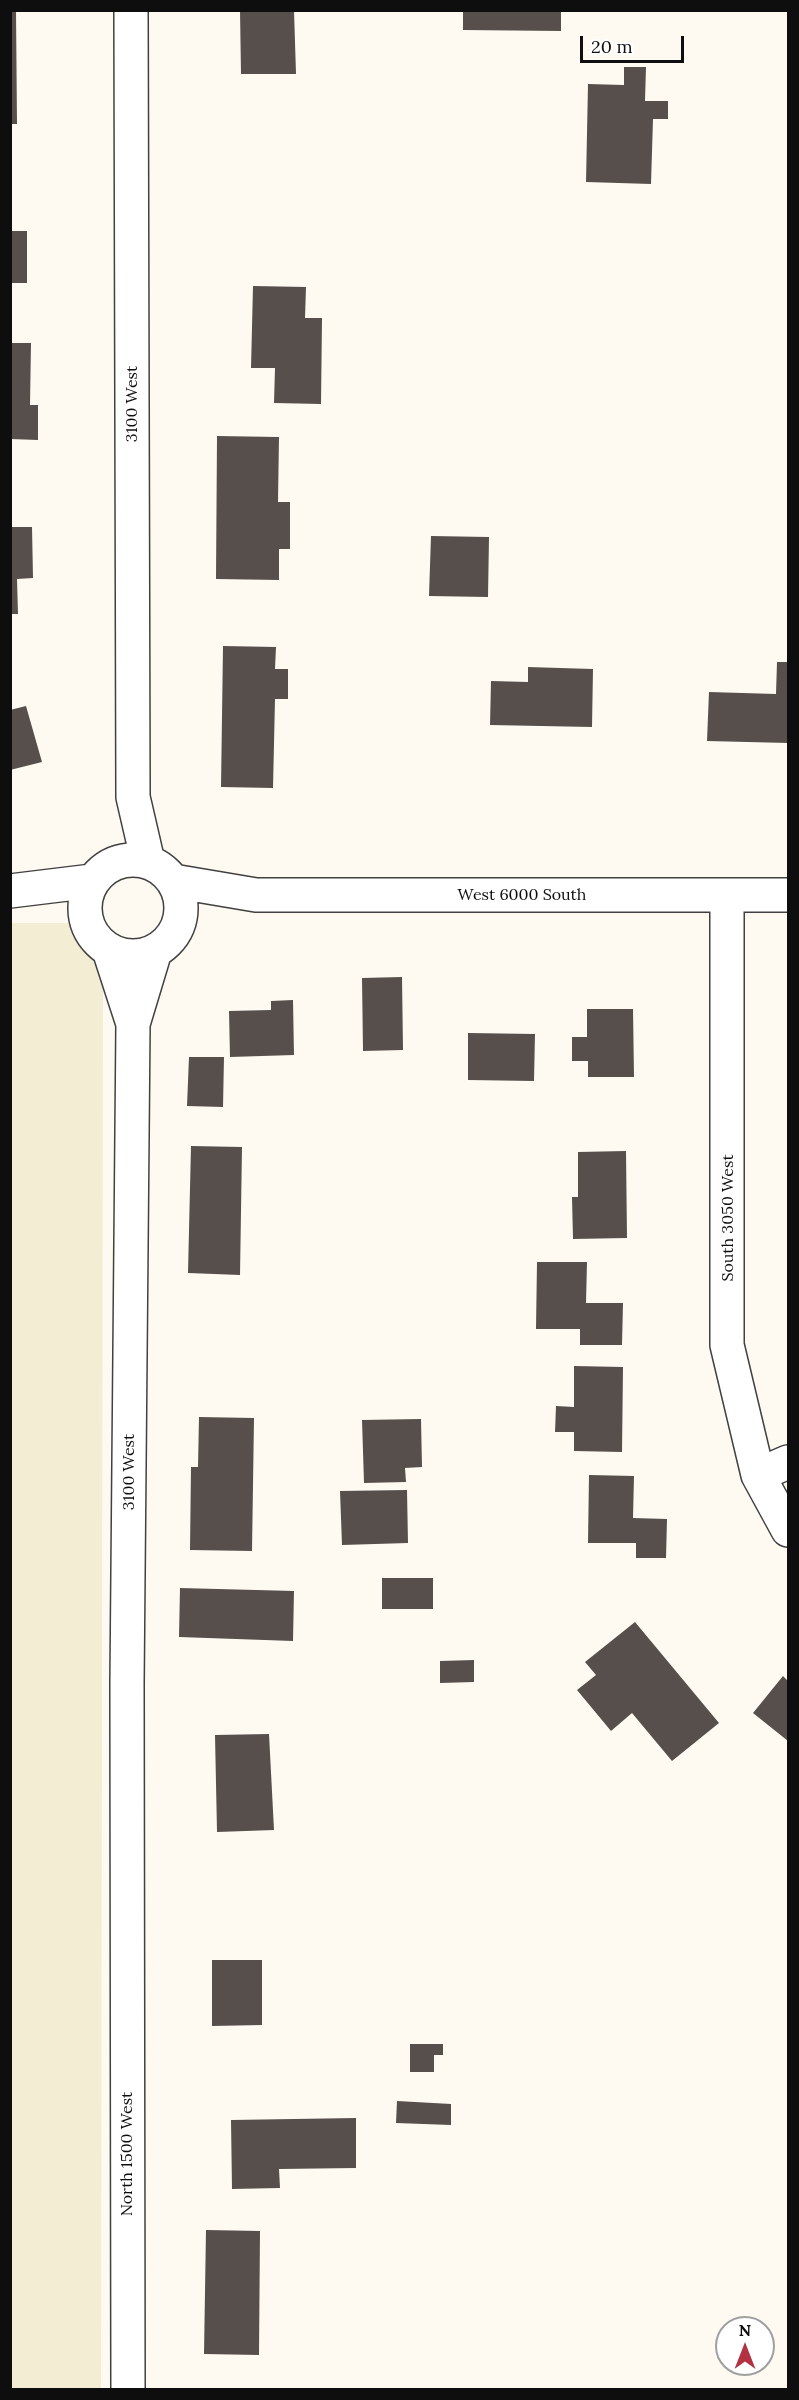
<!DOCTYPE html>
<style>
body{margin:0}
#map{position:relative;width:799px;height:2400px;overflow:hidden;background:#fefaf1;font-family:Lora,serif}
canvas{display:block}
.frame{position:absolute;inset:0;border:12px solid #0e0e0e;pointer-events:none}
.north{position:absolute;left:715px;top:2316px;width:60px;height:60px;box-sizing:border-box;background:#fff;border:2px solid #9f9f9f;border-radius:50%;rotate:0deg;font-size:16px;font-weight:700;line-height:24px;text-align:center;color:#0e0e0e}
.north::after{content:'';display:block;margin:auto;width:21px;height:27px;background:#b33242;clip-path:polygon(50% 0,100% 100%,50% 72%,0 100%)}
.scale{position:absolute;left:580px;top:36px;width:104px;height:27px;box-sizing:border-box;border:3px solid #0e0e0e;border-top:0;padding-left:8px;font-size:18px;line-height:21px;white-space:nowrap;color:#0e0e0e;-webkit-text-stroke:4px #fff;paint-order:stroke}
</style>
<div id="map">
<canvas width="799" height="2400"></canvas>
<div class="frame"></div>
<div class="north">N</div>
<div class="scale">20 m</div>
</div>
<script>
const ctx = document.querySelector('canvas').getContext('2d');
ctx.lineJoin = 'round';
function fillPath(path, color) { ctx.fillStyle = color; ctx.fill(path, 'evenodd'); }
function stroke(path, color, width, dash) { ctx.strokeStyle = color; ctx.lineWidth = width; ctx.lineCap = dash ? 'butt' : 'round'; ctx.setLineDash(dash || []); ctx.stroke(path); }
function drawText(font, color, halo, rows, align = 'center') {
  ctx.font = font + ' Lora,serif'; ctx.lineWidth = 6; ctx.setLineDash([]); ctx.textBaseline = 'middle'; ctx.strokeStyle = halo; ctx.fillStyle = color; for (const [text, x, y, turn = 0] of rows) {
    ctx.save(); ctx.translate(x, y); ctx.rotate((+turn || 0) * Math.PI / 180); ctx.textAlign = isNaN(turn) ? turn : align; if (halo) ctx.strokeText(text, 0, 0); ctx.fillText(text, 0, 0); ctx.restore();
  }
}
const farmland = new Path2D(`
 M 10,923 L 71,923 L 88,935 L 103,955 L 101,2389 L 11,2389 Z`);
const building = new Path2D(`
 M 10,10 L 16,10 L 17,124 L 10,124 Z
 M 240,10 L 294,10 L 296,74 L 241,74 Z
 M 463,10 L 561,10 L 561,31 L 463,30 Z
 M 624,67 L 646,67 L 645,101 L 668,101 L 668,119 L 653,119 L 651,184 L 586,182 L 588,84 L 624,85 Z
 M 10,231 L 27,231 L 27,283 L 10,283 Z
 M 253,286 L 306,287 L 305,318 L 322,318 L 321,404 L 274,403 L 275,368 L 251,368 Z
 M 10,343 L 31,343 L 30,405 L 38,405 L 38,440 L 10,439 Z
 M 217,436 L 279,437 L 278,502 L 290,502 L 290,549 L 279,549 L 279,580 L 216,579 Z
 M 10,527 L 32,527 L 33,578 L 17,579 L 18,614 L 10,614 Z
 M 431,536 L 489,537 L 488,597 L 429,596 Z
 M 223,646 L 276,647 L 275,669 L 288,669 L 288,699 L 275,699 L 273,788 L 221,787 Z
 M 777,662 L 788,662 L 788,743 L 707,741 L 709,692 L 776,694 Z
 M 528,667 L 593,669 L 592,727 L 490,725 L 491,681 L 528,682 Z
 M 26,706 L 42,762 L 10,770 L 10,710 Z
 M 402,977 L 403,1050 L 363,1051 L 362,978 Z
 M 293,1000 L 294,1055 L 230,1057 L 229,1011 L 271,1010 L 271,1001 Z
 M 587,1009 L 633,1009 L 634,1077 L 588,1077 L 588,1061 L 572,1061 L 572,1037 L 587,1037 Z
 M 468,1033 L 535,1034 L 534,1081 L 468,1080 Z
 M 189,1057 L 224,1057 L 223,1107 L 187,1106 Z
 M 191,1146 L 242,1147 L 240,1275 L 188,1273 Z
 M 626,1151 L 627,1238 L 573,1239 L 572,1197 L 578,1197 L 578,1152 Z
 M 537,1262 L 587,1262 L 586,1303 L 623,1303 L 622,1345 L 580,1345 L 580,1329 L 536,1329 Z
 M 574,1366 L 623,1367 L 622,1452 L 574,1451 L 574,1432 L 555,1432 L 556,1406 L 574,1407 Z
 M 199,1417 L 254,1418 L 252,1551 L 190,1550 L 191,1467 L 198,1467 Z
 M 421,1419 L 422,1467 L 405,1468 L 406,1482 L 364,1483 L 362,1420 Z
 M 589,1475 L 634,1476 L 633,1518 L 667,1519 L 666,1558 L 636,1558 L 636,1543 L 588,1543 Z
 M 407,1490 L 408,1543 L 342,1545 L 340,1491 Z
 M 382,1578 L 433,1578 L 433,1609 L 382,1609 Z
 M 180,1588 L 294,1591 L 293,1641 L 179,1637 Z
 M 635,1622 L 719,1723 L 672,1761 L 632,1713 L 611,1731 L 577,1690 L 596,1675 L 585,1662 Z
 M 474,1660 L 474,1682 L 440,1683 L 440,1661 Z
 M 783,1676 L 788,1681 L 788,1741 L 753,1713 Z
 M 269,1734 L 274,1830 L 217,1832 L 215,1735 Z
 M 212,1960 L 262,1960 L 262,2025 L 212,2026 Z
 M 410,2044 L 443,2044 L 443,2055 L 434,2055 L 434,2072 L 410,2072 Z
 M 397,2101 L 451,2104 L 451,2125 L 396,2123 Z
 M 356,2118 L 356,2168 L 279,2169 L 280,2188 L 232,2189 L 231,2120 Z
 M 206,2230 L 260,2231 L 259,2355 L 204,2354 Z`);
const minor = new Path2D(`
 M 131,10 L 133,797 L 148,862
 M85 908a48 48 0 1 1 96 0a48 48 0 1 1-96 0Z
 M 173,881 L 256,895 L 788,895
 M 10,891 L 92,881
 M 727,895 L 727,1345 L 758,1475 L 788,1530
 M 109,950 L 133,1024
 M 758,1475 L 788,1462
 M 128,2390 L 127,1683 L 133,1024 L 155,951`);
const streetNames = [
 ["3100 West",132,404,-90],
 ["West 6000 South",522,895],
 ["South 3050 West",728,1218,-90],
 ["3100 West",129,1472,-90],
 ["North 1500 West",127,2154,-90]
];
fillPath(farmland, '#f2edd3');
fillPath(building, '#564f4c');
stroke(minor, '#414141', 36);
stroke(minor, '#fff', 33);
drawText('16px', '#0e0e0e', '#fff', streetNames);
</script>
